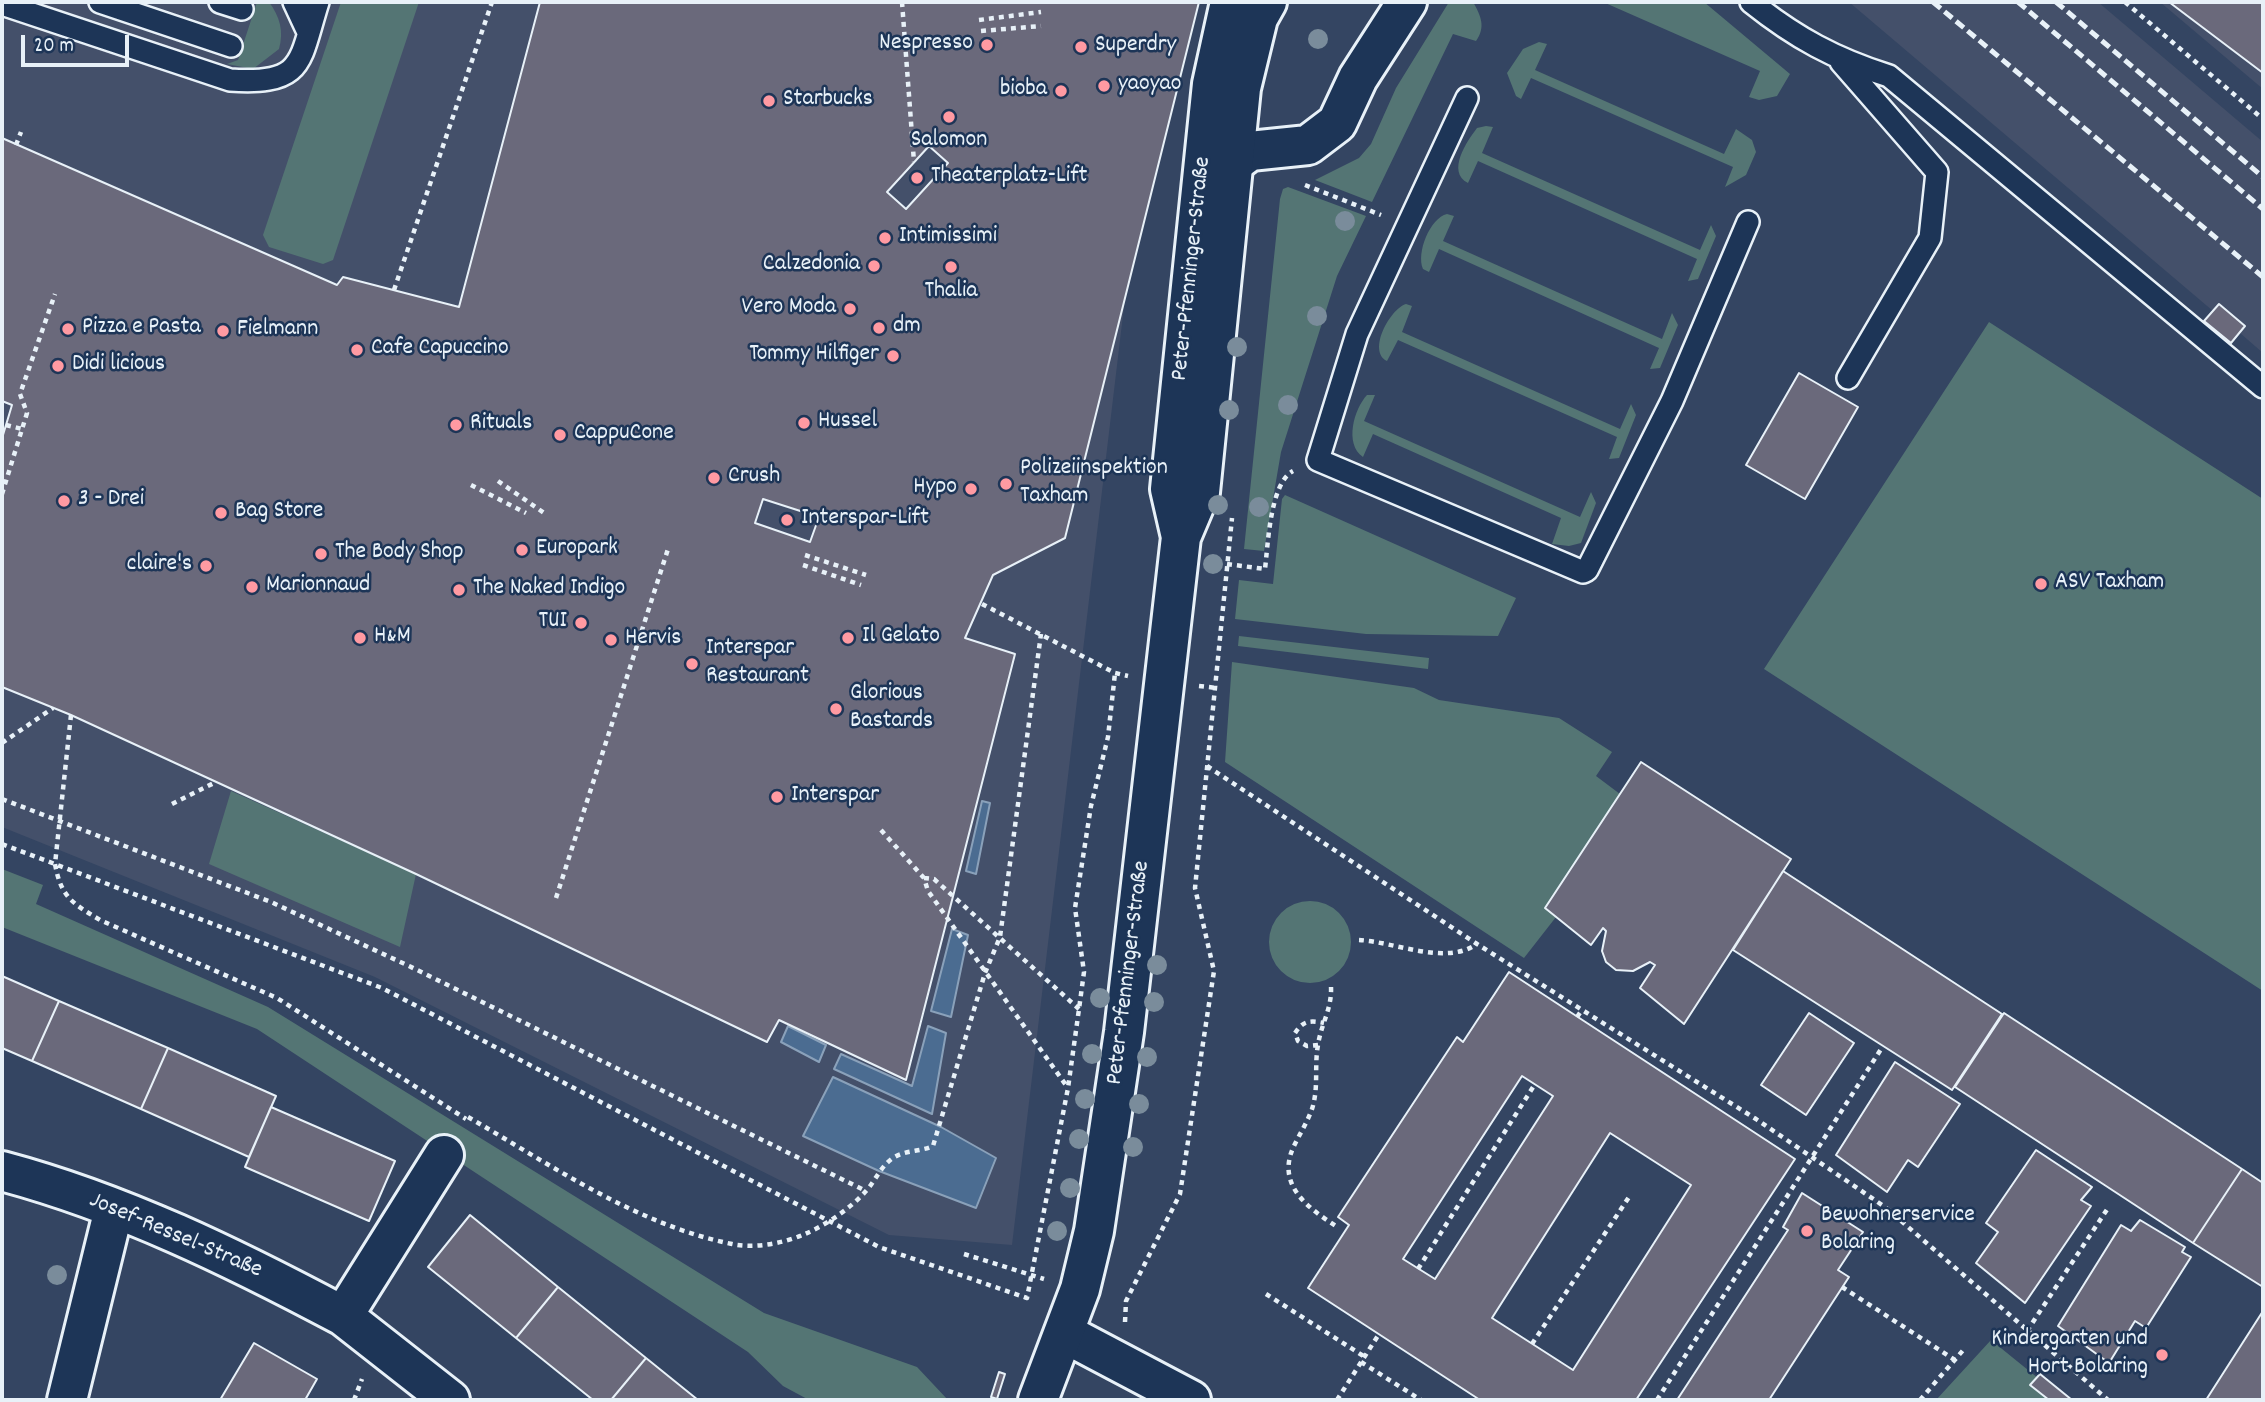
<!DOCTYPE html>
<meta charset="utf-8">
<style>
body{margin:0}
#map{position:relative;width:2265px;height:1402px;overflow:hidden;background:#344562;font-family:Dekko,sans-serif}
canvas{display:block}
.frame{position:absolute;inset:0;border:4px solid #e8f1f8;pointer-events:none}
.scale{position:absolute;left:21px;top:35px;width:108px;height:32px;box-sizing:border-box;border:4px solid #e8f1f8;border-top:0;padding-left:9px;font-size:21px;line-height:24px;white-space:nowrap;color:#e8f1f8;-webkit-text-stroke:5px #1d3557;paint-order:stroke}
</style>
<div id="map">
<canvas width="2265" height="1402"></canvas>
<div class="frame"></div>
<div class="scale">20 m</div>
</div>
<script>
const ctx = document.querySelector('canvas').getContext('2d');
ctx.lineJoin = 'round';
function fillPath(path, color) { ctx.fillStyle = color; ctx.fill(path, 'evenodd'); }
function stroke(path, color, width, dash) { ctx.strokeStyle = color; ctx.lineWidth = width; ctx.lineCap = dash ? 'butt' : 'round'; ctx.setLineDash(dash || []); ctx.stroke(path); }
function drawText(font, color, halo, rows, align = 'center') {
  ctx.font = font + ' Dekko,sans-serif'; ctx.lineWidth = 5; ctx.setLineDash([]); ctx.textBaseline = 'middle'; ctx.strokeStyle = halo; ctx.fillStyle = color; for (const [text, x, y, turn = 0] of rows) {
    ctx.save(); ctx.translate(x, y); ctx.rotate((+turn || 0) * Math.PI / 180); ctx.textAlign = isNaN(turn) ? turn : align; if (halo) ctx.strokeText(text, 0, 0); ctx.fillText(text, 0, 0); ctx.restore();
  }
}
const built = new Path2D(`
 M 2,2 L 1199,2 L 1126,290 L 1012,1245 L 889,1235 L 375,977 L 2,827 Z
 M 1849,2 L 2098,2 L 2263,142 L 2263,353 L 2240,333 L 2245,326 L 2220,304 L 2213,311 Z
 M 2160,2 L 2263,2 L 2263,89 Z`);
const green = new Path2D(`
 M 257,2 L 269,2 C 280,17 284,31 279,49 L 253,69 L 227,64 L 238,60 Z
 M 341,2 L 419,2 L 333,260 L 323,264 L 269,247 L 263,235 Z
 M 1449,2 L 1473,2 C 1481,16 1486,27 1476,41 L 1453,34 L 1372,202 L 1315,180 L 1359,158 L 1371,144 L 1396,88 Z
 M 1603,2 L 1704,2 L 1790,74 L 1777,96 L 1759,100 L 1749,97 L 1760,71 Z
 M 1539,42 L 1547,44 L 1535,70 L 1724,154 L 1736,129 L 1752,140 L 1756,152 L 1746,175 L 1725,187 L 1733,167 L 1531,78 L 1521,99 L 1516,96 L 1507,73 L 1523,49 Z
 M 1486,126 L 1493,127 L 1482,153 L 1700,250 L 1711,225 L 1716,236 L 1698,279 L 1688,281 L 1697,259 L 1478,161 L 1468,183 C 1446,172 1467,141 1477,128 Z
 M 1288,187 L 1366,216 L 1337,276 L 1281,452 L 1264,551 L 1244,549 L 1280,199 L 1283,189 Z
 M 1447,214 L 1454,216 L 1443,241 L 1662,339 L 1672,313 L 1678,325 L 1660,368 L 1650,369 L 1659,348 L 1439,249 L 1429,272 L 1423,269 C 1416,253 1430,218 1447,214 Z
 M 1406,304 L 1412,306 L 1402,332 L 1620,429 L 1631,404 L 1636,415 L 1619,458 L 1609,459 L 1617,437 L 1398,340 L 1387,361 C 1367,351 1390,309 1406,304 Z
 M 1989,322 L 2263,499 L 2263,991 L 1764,669 Z
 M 1367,395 L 1375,395 L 1364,421 L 1580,517 L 1591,492 L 1596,503 L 1581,543 L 1569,546 L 1552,544 L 1561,518 L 1373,434 L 1363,457 C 1344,444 1354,409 1367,395 Z
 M 1285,495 L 1516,598 L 1498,636 L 1366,634 L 1235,619 L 1239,580 L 1273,584 L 1282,499 Z
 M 1239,636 L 1429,658 L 1428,669 L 1238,646 Z
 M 1232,662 L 1414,688 L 1439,700 L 1559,718 L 1612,752 L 1596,776 L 1620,794 L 1546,908 L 1556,917 L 1524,958 L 1225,762 Z
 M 231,791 L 416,874 L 400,947 L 209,864 Z
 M 2,869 L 43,885 L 36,904 L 268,1007 L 764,1313 L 917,1367 L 948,1400 L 809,1400 L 783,1386 L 748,1352 L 257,1029 L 2,927 Z
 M1269 942a41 41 0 1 1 82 0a41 41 0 1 1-82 0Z
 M 1991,1340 L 2065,1400 L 1936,1400 Z`);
const water = new Path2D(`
 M 982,801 L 990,803 L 976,874 L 966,871 Z
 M 952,929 L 968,935 L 951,1017 L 931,1011 Z
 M 788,1026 L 826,1045 L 819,1062 L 781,1042 Z
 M 928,1026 L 946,1033 L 932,1114 L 834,1069 L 841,1054 L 912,1086 Z
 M 833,1077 L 941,1127 L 996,1158 L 976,1208 L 879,1171 L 803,1136 Z`);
const building = new Path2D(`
 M 540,2 L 1199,2 L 1065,538 L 993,575 L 965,638 L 1015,654 L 906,1080 L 779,1020 L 767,1042 L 416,874 L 71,715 L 2,687 L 2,138 L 337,285 L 343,277 L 459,307 Z
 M 2169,2 L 2263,2 L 2263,73 Z
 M 929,146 L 948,163 L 906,209 L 887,192 Z
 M 2219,304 L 2245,326 L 2231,343 L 2204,321 Z
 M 1799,373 L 1858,407 L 1805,499 L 1746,465 Z
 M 2,401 L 12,405 L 3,435 L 2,435 Z
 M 763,499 L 819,517 L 810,542 L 755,523 Z
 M 1641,762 L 1791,859 L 1684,1024 L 1640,988 L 1655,965 L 1650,962 L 1633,971 L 1616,970 L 1606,962 L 1602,951 L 1606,931 L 1603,928 L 1591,945 L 1545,908 Z
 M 1783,871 L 2002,1014 L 1952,1090 L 1733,950 Z
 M 1509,972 L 1795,1159 L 1636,1400 L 1480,1400 L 1308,1288 L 1349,1225 L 1338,1217 L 1457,1037 L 1463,1042 ZM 1522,1076 L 1553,1096 L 1435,1279 L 1403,1259 ZM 1610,1133 L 1691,1185 L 1573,1370 L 1492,1318 Z
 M 2,976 L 59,1001 L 32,1061 L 2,1048 Z
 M 59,1001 L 168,1048 L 141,1109 L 32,1061 Z
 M 1809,1013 L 1854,1043 L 1806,1115 L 1761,1085 Z
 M 2004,1013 L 2242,1169 L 2193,1243 L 1955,1087 Z
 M 168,1048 L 276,1096 L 249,1157 L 141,1109 Z
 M 1895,1062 L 1960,1104 L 1918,1167 L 1908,1160 L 1887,1192 L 1836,1155 Z
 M 271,1107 L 395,1161 L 369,1221 L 245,1167 Z
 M 2036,1150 L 2092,1187 L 2081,1200 L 2091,1206 L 2025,1303 L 1976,1263 L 1998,1232 L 1986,1223 Z
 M 2242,1169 L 2263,1183 L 2263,1287 L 2193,1243 Z
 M 1802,1193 L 1863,1232 L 1838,1270 L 1849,1277 L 1769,1400 L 1677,1400 L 1788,1230 L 1783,1227 Z
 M 470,1215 L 558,1287 L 516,1338 L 428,1267 Z
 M 2140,1220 L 2185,1247 L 2182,1252 L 2191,1257 L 2146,1328 L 2135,1321 L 2109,1363 L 2058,1326 L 2121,1225 L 2131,1231 Z
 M 558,1287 L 646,1358 L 611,1400 L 593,1400 L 516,1338 Z
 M 2263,1311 L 2263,1400 L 2206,1400 Z
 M 254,1343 L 317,1379 L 305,1400 L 220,1400 Z
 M 646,1358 L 698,1400 L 611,1400 Z
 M 999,1372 L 1005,1374 L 997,1399 L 991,1397 Z
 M 2040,1374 L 2072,1400 L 2049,1400 L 2030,1385 Z`);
const path = new Path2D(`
 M 902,2 L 914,162
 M 2125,2 L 2263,119
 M 979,20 L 1041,12
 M 981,31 L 1041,26
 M 16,145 L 21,132
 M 1305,185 L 1381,215
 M 394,290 L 492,2
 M 6,425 L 22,429
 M 498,481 L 547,515
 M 471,485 L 526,513
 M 2,494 L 27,413 L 20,394 L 55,294
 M 805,555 L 866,575
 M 1227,564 L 1265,569 C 1268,545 1270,483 1293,471
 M 803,565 L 861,585
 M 982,604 L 1115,673 L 1128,676
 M 1199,686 L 1217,688
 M 71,715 L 55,864 C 61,897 72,903 100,920 L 277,998 L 466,1119
 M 2,743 L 53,708
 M 1207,766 L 1477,944 L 1756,1119 L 1885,1207 L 2108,1400
 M 2,799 L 271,902 L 409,966 L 866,1191
 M 172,804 L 216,782
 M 881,830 L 924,878 L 928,891 L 1068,1088
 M 2,844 L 382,988 L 879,1247 L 1027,1298 L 1068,1088 L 1079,1009 L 1084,972 L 1075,908 L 1091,806 L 1108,737 L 1115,673
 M 924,878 L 934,879 L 1079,1009
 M 556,898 L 668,549
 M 1359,940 C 1396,942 1445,966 1477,944
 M 1331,987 C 1332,1009 1321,1024 1318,1045 C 1314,1067 1319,1087 1312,1109 C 1307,1123 1299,1135 1293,1148 C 1276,1187 1311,1210 1339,1228
 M 1577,1017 L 1582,1010
 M 1318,1045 L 1307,1046 L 1298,1041 L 1295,1033 C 1303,1021 1309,1020 1324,1023
 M 468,1117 C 551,1165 637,1225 732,1244 C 755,1249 784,1243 805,1234 C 826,1225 851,1208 866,1191 C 876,1180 880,1167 893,1158 C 905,1150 920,1152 933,1146 L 985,973 L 1000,937 L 1041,634
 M 964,1254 L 1044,1279
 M 1418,1269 L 1535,1084
 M 1842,1287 L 1955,1360
 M 1266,1294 L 1365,1357
 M 1125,1322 L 1126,1301 L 1180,1194 L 1214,971 L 1195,888 L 1232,518
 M 2027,1331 L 2108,1208
 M 1532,1344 L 1629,1197
 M 1361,1362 L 1421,1400
 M 354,1400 L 362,1379
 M 1337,1400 L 1379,1334
 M 1657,1400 L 1883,1046
 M 1920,1400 L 1965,1348`);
const service = new Path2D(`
 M 100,2 L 231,46
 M 220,2 L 242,9
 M 294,2 L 308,32
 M 1751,2 C 1796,38 1835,59 1889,76 L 2263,387
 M 2,4 L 230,80 C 305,85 299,62 318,2
 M 1841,62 L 1937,172 L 1930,238 L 1848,378
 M 1467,98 L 1357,334 L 1318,460 L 1583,572 L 1587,570 L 1672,401 L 1748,222`);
const minor = new Path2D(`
 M 1235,162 L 1250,151 L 1308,145 L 1337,123 L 1358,78 L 1407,2
 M 2,1171 C 122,1203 234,1258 343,1316 L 444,1155
 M 343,1316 L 450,1400
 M 1064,1333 L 1191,1400
 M 67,1400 L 114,1209`);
const tertiary = new Path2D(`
 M 1181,537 L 1170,489 L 1212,84 L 1230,2
 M 1038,1400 L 1080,1289 L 1094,1231 L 1124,1032 L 1181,537 L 1200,492 L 1241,88 L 1258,18 L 1267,2`);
const rail = new Path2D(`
 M 1933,2 L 2263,277
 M 2018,2 L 2263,209
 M 2056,2 L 2263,177`);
const trees = [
 [1318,39],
 [1345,221],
 [1317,316],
 [1237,347],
 [1288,405],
 [1229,410],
 [1218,505],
 [1259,507],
 [1213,564],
 [1157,965],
 [1100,998],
 [1154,1002],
 [1092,1054],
 [1147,1057],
 [1085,1099],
 [1139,1104],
 [1079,1139],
 [1133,1147],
 [1070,1188],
 [1057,1231],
 [57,1275]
];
const markers = [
 [987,45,7,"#ff9aa2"],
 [1081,47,7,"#ff9aa2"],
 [1104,86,7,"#ff9aa2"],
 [1061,91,7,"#ff9aa2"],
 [769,101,7,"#ff9aa2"],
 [949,117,7,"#ff9aa2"],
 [917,178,7,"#ff9aa2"],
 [885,238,7,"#ff9aa2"],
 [874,266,7,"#ff9aa2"],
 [951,267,7,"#ff9aa2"],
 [850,309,7,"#ff9aa2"],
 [879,328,7,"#ff9aa2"],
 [68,329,7,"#ff9aa2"],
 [223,331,7,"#ff9aa2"],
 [357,350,7,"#ff9aa2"],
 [893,356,7,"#ff9aa2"],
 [58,366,7,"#ff9aa2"],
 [804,423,7,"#ff9aa2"],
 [456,425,7,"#ff9aa2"],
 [560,435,7,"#ff9aa2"],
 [714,478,7,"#ff9aa2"],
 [1006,484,7,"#ff9aa2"],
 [971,489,7,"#ff9aa2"],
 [64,501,7,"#ff9aa2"],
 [221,513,7,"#ff9aa2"],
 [787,520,7,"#ff9aa2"],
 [522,550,7,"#ff9aa2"],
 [321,554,7,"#ff9aa2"],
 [206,566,7,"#ff9aa2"],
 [2041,584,7,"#ff9aa2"],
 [252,587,7,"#ff9aa2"],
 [459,590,7,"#ff9aa2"],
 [581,623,7,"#ff9aa2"],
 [360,638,7,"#ff9aa2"],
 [848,638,7,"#ff9aa2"],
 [611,640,7,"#ff9aa2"],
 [692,664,7,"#ff9aa2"],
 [836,709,7,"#ff9aa2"],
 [777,797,7,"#ff9aa2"],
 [1807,1231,7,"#ff9aa2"],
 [2162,1355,7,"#ff9aa2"]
];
const poiNames = [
 ["Nespresso",973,45,"right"],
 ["Superdry",1095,47],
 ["yaoyao",1118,86],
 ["bioba",1047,91,"right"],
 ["Starbucks",783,101],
 ["Salomon",949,142,"center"],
 ["Theaterplatz-Lift",931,178],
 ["Intimissimi",899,238],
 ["Calzedonia",860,266,"right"],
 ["Thalia",951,293,"center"],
 ["Vero Moda",836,309,"right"],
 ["dm",893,328],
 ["Pizza e Pasta",82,329],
 ["Fielmann",237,331],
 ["Cafe Capuccino",371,350],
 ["Tommy Hilfiger",879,356,"right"],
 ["Didi licious",72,366],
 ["Hussel",818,423],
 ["Rituals",470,425],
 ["CappuCone",574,435],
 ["Polizeiinspektion",1020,470],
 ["Taxham",1020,498],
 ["Crush",728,478],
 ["Hypo",957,489,"right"],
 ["3 - Drei",78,501],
 ["Bag Store",235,513],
 ["Interspar-Lift",801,520],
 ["Europark",536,550],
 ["The Body Shop",335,554],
 ["claire's",192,566,"right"],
 ["ASV Taxham",2055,584],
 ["Marionnaud",266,587],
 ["The Naked Indigo",473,590],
 ["TUI",567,623,"right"],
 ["H&M",374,638],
 ["Il Gelato",862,638],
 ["Hervis",625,640],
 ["Interspar",706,650],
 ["Restaurant",706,678],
 ["Glorious",850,695],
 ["Bastards",850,723],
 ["Interspar",791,797],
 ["Bewohnerservice",1821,1217],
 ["Bolaring",1821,1245],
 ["Kindergarten und",2148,1341,"right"],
 ["Hort Bolaring",2148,1369,"right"]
];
const streetNames = [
 ["Peter-Pfenninger-Straße",1193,269,-84],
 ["Peter-Pfenninger-Straße",1130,973,-83],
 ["Josef-Ressel-Straße",175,1237,23]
];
fillPath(built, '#44506a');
fillPath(green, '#547574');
fillPath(water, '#4b6c91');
stroke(water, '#8aa1ba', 2);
fillPath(building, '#6a697b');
stroke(building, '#e8f1f8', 2);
stroke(service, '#e8f1f8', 26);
stroke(minor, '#e8f1f8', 44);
stroke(tertiary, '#e8f1f8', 44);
stroke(path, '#e8f1f8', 4.5, [5, 5]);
stroke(service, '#1d3557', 21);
stroke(minor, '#1d3557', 38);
stroke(tertiary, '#1d3557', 38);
stroke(rail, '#e8f1f8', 5, [10, 5]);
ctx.fillStyle = '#7a8c9b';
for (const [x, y] of trees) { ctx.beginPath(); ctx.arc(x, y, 10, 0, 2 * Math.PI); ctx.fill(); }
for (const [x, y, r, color] of markers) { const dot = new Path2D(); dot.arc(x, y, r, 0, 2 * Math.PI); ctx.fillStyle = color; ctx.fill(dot); stroke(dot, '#1d3557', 2.5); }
drawText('24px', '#e8f1f8', '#1d3557', poiNames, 'left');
drawText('24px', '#e8f1f8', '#1d3557', streetNames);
</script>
